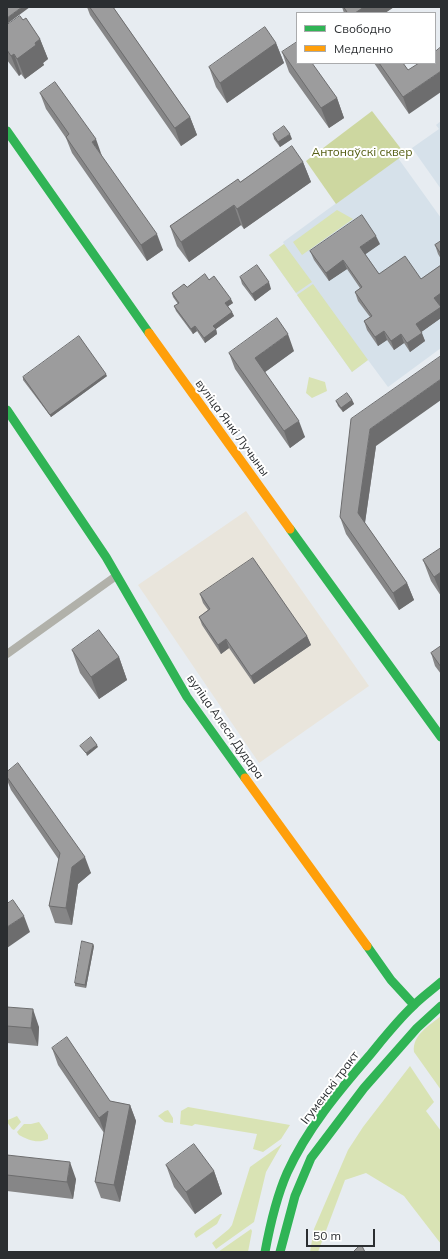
<!DOCTYPE html>
<meta charset="utf-8">
<style>
body{margin:0}
#map{position:relative;width:448px;height:1259px;overflow:hidden;background:#e7ecf1;font-family:Mulish,sans-serif}
canvas{display:block}
.frame{position:absolute;inset:0;border:8px solid #2b2e31;pointer-events:none}
.legend{position:absolute;left:296px;top:12px;width:140px;height:52px;box-sizing:border-box;background:#fff;border:1px solid #aaabad;margin:0;padding:5px 7px;list-style:none;font-size:12px;color:#2b2e31}
.legend li{display:flex;align-items:center;gap:8px;height:20px}
.legend b{width:20px;border:1px solid #aaabad}
.scale{position:absolute;left:306px;top:1229px;width:69px;height:18px;box-sizing:border-box;border:2px solid #2b2e31;border-top:0;padding-left:5px;font-size:12px;line-height:14px;white-space:nowrap;color:#2b2e31;-webkit-text-stroke:3px #fff;paint-order:stroke}
</style>
<div id="map">
<canvas width="448" height="1259"></canvas>
<div class="frame"></div>
<ul class="legend">
<li><b style="height:5px;background:#30b455"></b>Свободно</li>
<li><b style="height:5px;background:#ff9f0a"></b>Медленно</li>
</ul>
<div class="scale">50 m</div>
</div>
<script>
const ctx = document.querySelector('canvas').getContext('2d');
ctx.lineJoin = 'round';
function fillPath(path, color) { ctx.fillStyle = color; ctx.fill(path, 'evenodd'); }
function stroke(path, color, width, dash) { ctx.strokeStyle = color; ctx.lineWidth = width; ctx.lineCap = dash ? 'butt' : 'round'; ctx.setLineDash(dash || []); ctx.stroke(path); }
function drawText(font, color, halo, rows, align = 'center') {
  ctx.font = font + ' Mulish,sans-serif'; ctx.lineWidth = 4; ctx.setLineDash([]); ctx.textBaseline = 'middle'; ctx.strokeStyle = halo; ctx.fillStyle = color; for (const [text, x, y, turn = 0] of rows) {
    ctx.save(); ctx.translate(x, y); ctx.rotate((+turn || 0) * Math.PI / 180); ctx.textAlign = isNaN(turn) ? turn : align; if (halo) ctx.strokeText(text, 0, 0); ctx.fillText(text, 0, 0); ctx.restore();
  }
}
const commercial = new Path2D(`
 M 246,511 L 369,686 L 259,763 L 138,585 Z`);
const built = new Path2D(`
 M 441,121 L 441,189 L 412,148 L 439,129 L 436,125 Z
 M 398,158 L 441,218 L 441,348 L 388,387 L 368,360 L 352,372 L 269,255 L 284,244 L 283,242 Z`);
const green = new Path2D(`
 M 337,210 L 353,219 L 302,255 L 293,242 Z
 M 284,244 L 312,282 L 296,293 L 269,255 Z
 M 313,284 L 368,360 L 352,372 L 297,295 Z
 M 309,377 L 325,382 L 327,391 L 312,398 L 306,393 Z
 M 441,1016 L 441,1090 L 414,1052 C 412,1035 429,1026 441,1016 Z
 M 410,1066 L 434,1102 L 426,1111 L 441,1131 L 441,1244 L 404,1196 L 366,1173 L 345,1180 L 318,1252 L 310,1252 L 314,1229 L 348,1150 L 363,1127 Z
 M 188,1107 L 290,1125 L 281,1139 L 263,1152 L 253,1149 L 257,1134 L 195,1124 L 192,1126 L 180,1124 L 181,1111 Z
 M 168,1110 L 173,1118 L 173,1123 L 165,1122 L 158,1116 L 165,1111 Z
 M 17,1116 L 21,1122 L 14,1130 L 12,1129 L 7,1122 L 8,1120 Z
 M 39,1122 L 48,1135 L 48,1139 C 37,1144 29,1140 19,1135 L 17,1132 L 24,1124 L 31,1124 Z
 M 282,1144 L 266,1172 L 254,1222 L 216,1249 L 212,1243 L 229,1229 L 232,1225 L 250,1167 Z
 M 220,1214 L 222,1214 L 217,1224 L 196,1238 L 194,1234 L 196,1231 Z
 M 251,1229 L 252,1231 L 248,1252 L 218,1252 Z`);
const forest = new Path2D(`
 M 372,111 L 405,154 L 336,204 L 306,161 Z`);
const street = new Path2D(`
 M 7,654 L 116,576`);
const fast = new Path2D(`
 M 7,131 L 149,333
 M 7,410 L 106,557 L 187,697 L 245,778
 M 290,529 L 441,737
 M 367,946 L 391,980 L 414,1005
 M 265,1252 C 270,1225 276,1198 287,1173 C 307,1129 338,1092 369,1056 C 383,1039 397,1021 413,1006 C 422,997 432,990 441,982
 M 280,1252 L 295,1196 L 311,1158 L 364,1088 L 417,1028 L 441,1006`);
const slow = new Path2D(`
 M 149,333 L 290,529
 M 245,778 L 367,946`);
const wall = new Path2D(`
 M 87,7 L 113,7 L 190,117 L 197,135 L 181,146 L 90,15 Z
 M 342,7 L 394,7 L 385,13 L 344,13 Z
 M 23,20 L 40,39 L 48,59 L 43,63 L 44,65 L 25,79 L 21,74 L 19,76 L 7,60 L 7,25 Z
 M 276,43 L 284,63 L 227,103 L 216,87 L 209,67 Z
 M 282,52 L 337,98 L 344,118 L 329,128 L 289,72 Z
 M 374,63 L 403,63 L 408,70 L 409,114 Z
 M 40,93 L 101,155 L 163,250 L 147,261 L 72,153 L 66,138 L 46,109 Z
 M 273,134 L 292,139 L 280,147 L 274,139 Z
 M 303,162 L 311,182 L 244,229 L 241,225 L 189,262 L 177,246 L 170,226 L 240,182 Z
 M 441,241 L 441,259 L 438,254 L 435,245 Z
 M 380,244 L 365,254 L 379,274 L 421,279 L 441,265 L 441,304 L 439,305 L 441,308 L 441,318 L 421,332 L 425,341 L 410,352 L 404,343 L 394,350 L 387,340 L 378,346 L 367,330 L 364,321 L 370,317 L 358,301 L 355,292 L 360,288 L 347,269 L 329,281 L 314,260 L 310,251 Z
 M 240,277 L 271,289 L 255,301 L 242,284 Z
 M 209,280 L 233,303 L 228,306 L 234,316 L 216,329 L 217,334 L 205,343 L 197,331 L 193,334 L 176,311 L 174,306 L 178,304 L 173,297 L 172,293 Z
 M 294,351 L 265,372 L 305,437 L 290,448 L 235,369 L 229,353 Z
 M 107,376 L 51,417 L 23,380 L 23,377 Z
 M 352,400 L 354,404 L 343,412 L 338,406 L 336,401 Z
 M 376,446 L 365,523 L 407,583 L 414,600 L 399,610 L 346,534 L 340,517 Z
 M 441,548 L 441,596 L 431,581 L 423,560 Z
 M 200,594 L 307,636 L 311,645 L 254,684 L 229,648 L 221,654 L 202,625 L 199,617 L 208,610 L 203,603 Z
 M 441,646 L 441,674 L 435,666 L 431,653 Z
 M 72,650 L 119,657 L 127,680 L 99,699 L 80,673 Z
 M 7,772 L 91,873 L 78,884 L 72,925 L 55,923 L 49,906 L 59,860 L 11,790 L 7,780 Z
 M 94,946 L 86,988 L 75,986 L 75,983 Z
 M 7,1007 L 39,1027 L 38,1046 L 7,1043 Z
 M 52,1048 L 110,1101 L 130,1105 L 136,1121 L 120,1202 L 101,1198 L 95,1182 L 104,1133 L 58,1065 Z
 M 7,1155 L 76,1179 L 73,1199 L 7,1191 Z
 M 166,1165 L 214,1171 L 222,1194 L 195,1214 L 174,1187 Z`);
const shadedWall = new Path2D(`
 M 22,7 L 30,7 L 7,24 L 7,18 Z
 M 364,7 L 394,7 L 385,13 L 355,13 Z
 M 40,39 L 48,59 L 43,63 L 44,65 L 25,79 L 17,59 L 35,43 Z
 M 276,43 L 284,63 L 227,103 L 220,83 Z
 M 14,54 L 21,74 L 19,76 L 11,56 Z
 M 441,71 L 441,92 L 409,114 L 403,97 Z
 M 337,98 L 344,118 L 329,128 L 321,108 Z
 M 190,117 L 197,135 L 181,146 L 175,128 Z
 M 290,134 L 292,139 L 280,147 L 278,142 Z
 M 96,139 L 102,156 L 92,142 Z
 M 303,162 L 311,182 L 244,229 L 237,209 Z
 M 234,205 L 241,225 L 189,262 L 181,242 Z
 M 157,234 L 163,250 L 147,261 L 141,245 Z
 M 376,236 L 380,244 L 363,256 L 360,247 Z
 M 343,260 L 347,269 L 329,281 L 326,273 Z
 M 269,282 L 271,289 L 255,301 L 252,294 Z
 M 441,293 L 441,304 L 437,307 L 434,298 Z
 M 231,299 L 233,303 L 227,307 L 225,303 Z
 M 441,307 L 441,318 L 420,333 L 416,324 Z
 M 232,312 L 234,316 L 216,329 L 217,334 L 205,343 L 204,338 L 213,326 Z
 M 195,326 L 197,331 L 193,334 L 191,329 Z
 M 384,331 L 387,340 L 378,346 L 375,337 Z
 M 422,333 L 425,341 L 410,352 L 407,343 Z
 M 288,334 L 294,351 L 261,375 L 255,358 Z
 M 401,334 L 404,343 L 394,350 L 391,341 Z
 M 106,374 L 107,376 L 51,417 L 50,415 Z
 M 441,379 L 441,400 L 376,446 L 364,529 L 358,513 L 370,429 Z
 M 352,400 L 354,404 L 343,412 L 341,408 Z
 M 299,421 L 305,437 L 290,448 L 284,431 Z
 M 441,572 L 441,594 L 434,577 Z
 M 407,583 L 414,600 L 399,610 L 393,593 Z
 M 307,636 L 311,645 L 254,684 L 251,676 Z
 M 226,639 L 229,648 L 221,654 L 218,645 Z
 M 119,657 L 127,680 L 99,699 L 91,677 Z
 M 97,745 L 98,747 L 87,756 L 86,753 Z
 M 85,857 L 91,873 L 78,884 L 72,925 L 66,908 L 72,867 Z
 M 24,916 L 30,932 L 7,948 L 7,927 Z
 M 93,944 L 94,946 L 86,988 L 85,985 Z
 M 33,1009 L 39,1027 L 38,1046 L 31,1028 Z
 M 130,1105 L 136,1121 L 120,1202 L 114,1185 Z
 M 108,1111 L 105,1134 L 99,1118 Z
 M 70,1162 L 76,1179 L 73,1199 L 67,1182 Z
 M 214,1171 L 222,1194 L 195,1214 L 186,1192 Z`);
const building = new Path2D(`
 M 7,7 L 22,7 L 7,18 Z
 M 90,7 L 113,7 L 190,117 L 175,128 Z
 M 344,7 L 364,7 L 355,13 L 348,13 Z
 M 20,16 L 23,20 L 26,18 L 40,39 L 35,43 L 36,45 L 17,59 L 14,54 L 11,56 L 7,50 L 7,25 Z
 M 265,27 L 276,43 L 220,83 L 209,67 Z
 M 297,42 L 297,63 L 312,63 L 337,98 L 321,108 L 282,52 Z
 M 441,47 L 441,71 L 403,97 L 379,63 L 403,63 L 408,70 L 419,63 L 435,63 L 435,52 Z
 M 55,82 L 96,139 L 92,142 L 157,234 L 141,245 L 66,137 L 69,134 L 40,93 Z
 M 284,126 L 290,134 L 278,142 L 273,134 Z
 M 292,146 L 303,162 L 237,209 L 234,205 L 181,242 L 170,226 L 238,179 L 240,182 Z
 M 362,215 L 376,236 L 360,247 L 379,274 L 405,256 L 421,279 L 441,265 L 441,293 L 434,298 L 441,307 L 416,324 L 422,333 L 407,343 L 401,334 L 391,341 L 384,331 L 375,337 L 364,321 L 372,316 L 355,292 L 362,287 L 343,260 L 326,273 L 310,251 Z
 M 441,241 L 441,254 L 435,245 Z
 M 257,265 L 269,282 L 252,294 L 240,277 Z
 M 205,274 L 209,280 L 214,276 L 231,299 L 225,303 L 232,312 L 213,326 L 216,329 L 204,338 L 195,326 L 191,329 L 174,306 L 179,303 L 172,293 L 184,284 L 187,287 Z
 M 277,318 L 288,334 L 255,358 L 299,421 L 284,431 L 229,353 Z
 M 79,336 L 106,374 L 50,415 L 23,377 Z
 M 441,356 L 441,379 L 370,429 L 358,513 L 407,583 L 393,593 L 340,517 L 351,419 Z
 M 347,393 L 352,400 L 341,408 L 336,401 Z
 M 441,548 L 441,572 L 434,577 L 423,560 Z
 M 253,558 L 307,636 L 251,676 L 226,639 L 218,645 L 199,617 L 210,609 L 200,594 Z
 M 99,630 L 119,657 L 91,677 L 72,650 Z
 M 441,646 L 441,667 L 431,653 Z
 M 91,737 L 97,745 L 86,753 L 80,746 Z
 M 18,763 L 85,857 L 72,867 L 66,908 L 49,906 L 60,853 L 7,777 L 7,772 Z
 M 13,900 L 24,916 L 7,927 L 7,904 Z
 M 82,941 L 93,944 L 85,985 L 75,983 Z
 M 7,1007 L 33,1009 L 31,1028 L 7,1026 Z
 M 67,1037 L 110,1101 L 130,1105 L 114,1185 L 95,1182 L 108,1111 L 99,1118 L 52,1048 Z
 M 194,1144 L 214,1171 L 186,1192 L 166,1165 Z
 M 7,1155 L 70,1162 L 67,1182 L 7,1175 Z
 M 362,1246 L 365,1252 L 353,1252 L 358,1247 Z`);
const parkNames = [
 ["Антонаўскі сквер",362,152]
];
const streetNames = [
 ["вуліца Янкі Лучыны",232,428,54],
 ["вуліца Алеся Дудара",225,727,55],
 ["Ігуменскі тракт",330,1088,-53]
];
fillPath(commercial, '#e9e5dc');
fillPath(built, '#d6e1ea');
fillPath(green, '#d9e3b4');
fillPath(forest, '#cdd7a0');
stroke(street, '#b1b1aa', 8);
stroke(fast, '#30b455', 9);
stroke(slow, '#ff9f0a', 9);
fillPath(wall, '#868687');
fillPath(shadedWall, '#6d6d6e');
fillPath(building, '#9c9c9d');
stroke(building, '#6d6d6e', 1);
drawText('12px', '#555e13', '#fff', parkNames);
drawText('12px', '#2b2e31', '#fff', streetNames);
</script>
